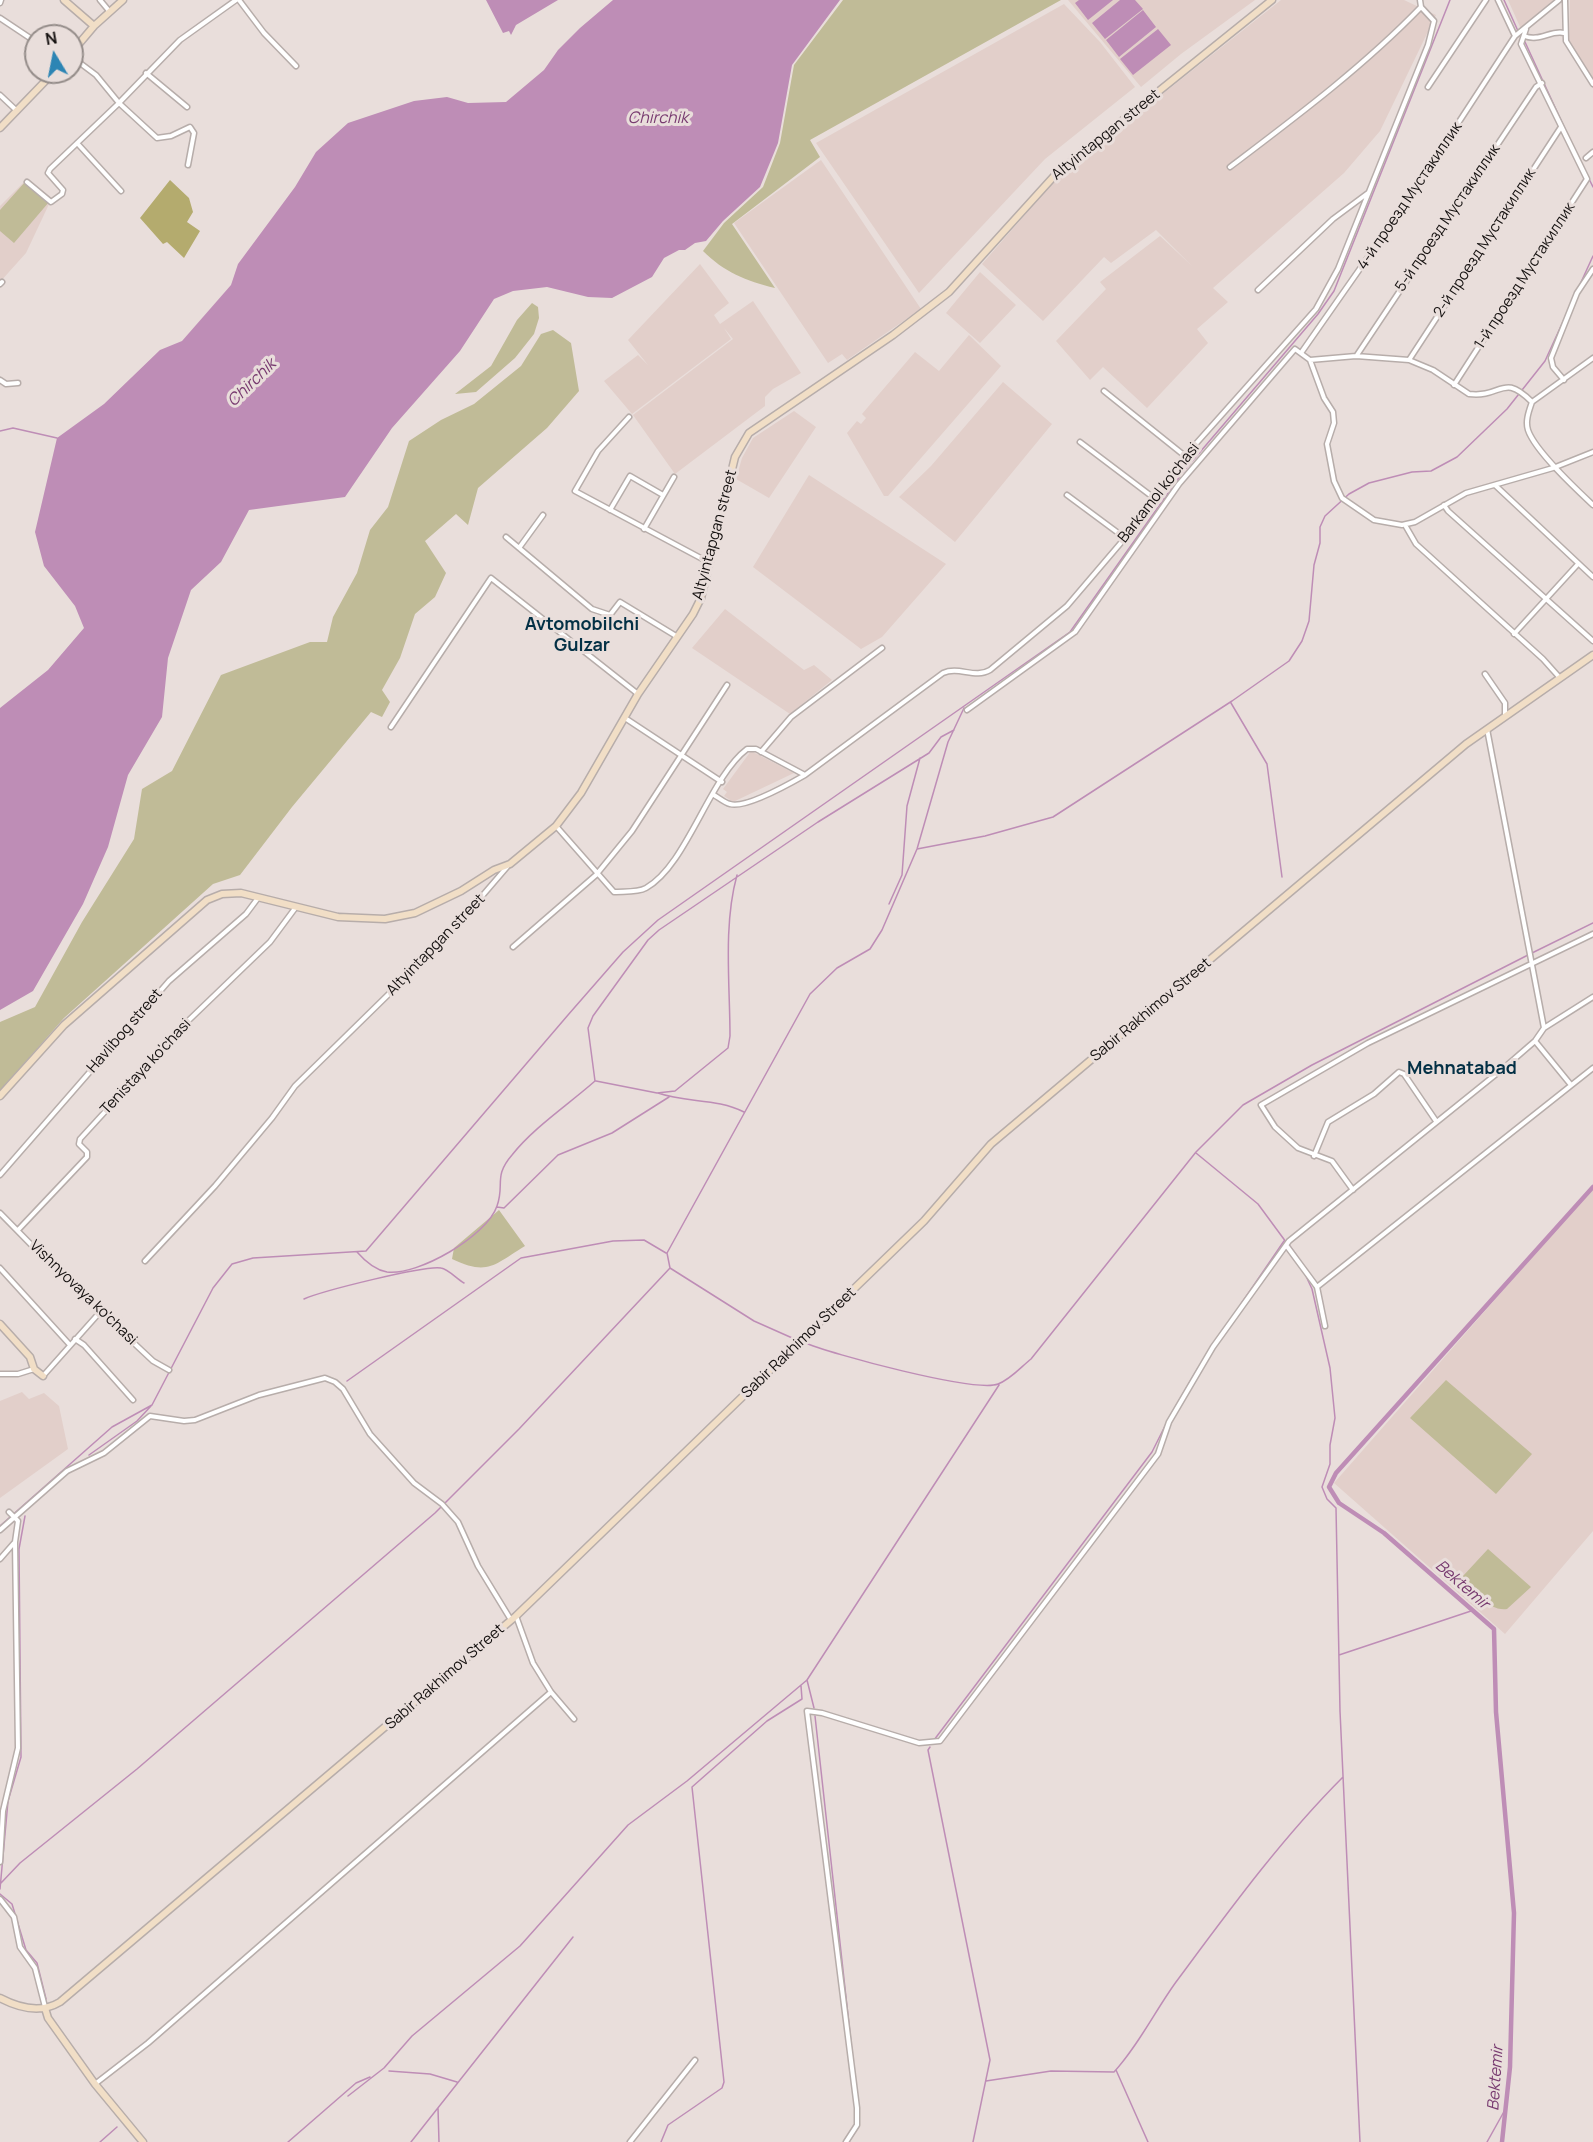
<!DOCTYPE html>
<meta charset="utf-8">
<style>
body{margin:0}
#map{position:relative;width:1593px;height:2142px;overflow:hidden;background:#e9dedb;font-family:Manrope,sans-serif}
canvas{display:block}
.north{position:absolute;left:24px;top:24px;width:60px;height:60px;box-sizing:border-box;background:#e9dedb;border:2px solid #948c89;border-radius:50%;rotate:350deg;font-size:16px;font-weight:700;line-height:24px;text-align:center;color:#14100f}
.north::after{content:'';display:block;margin:auto;width:21px;height:27px;background:#2d85b4;clip-path:polygon(50% 0,100% 100%,50% 72%,0 100%)}
</style>
<div id="map">
<canvas width="1593" height="2142"></canvas>
<div class="north">N</div>
</div>
<script>
const ctx = document.querySelector('canvas').getContext('2d');
ctx.lineJoin = 'round';
function fillPath(path, color) { ctx.fillStyle = color; ctx.fill(path, 'evenodd'); }
function stroke(path, color, width, dash) { ctx.strokeStyle = color; ctx.lineWidth = width; ctx.lineCap = dash ? 'butt' : 'round'; ctx.setLineDash(dash || []); ctx.stroke(path); }
function drawText(font, color, halo, rows, align = 'center') {
  ctx.font = font + ' Manrope,sans-serif'; ctx.lineWidth = 6; ctx.setLineDash([]); ctx.textBaseline = 'middle'; ctx.strokeStyle = halo; ctx.fillStyle = color; for (const [text, x, y, turn = 0] of rows) {
    ctx.save(); ctx.translate(x, y); ctx.rotate((+turn || 0) * Math.PI / 180); ctx.textAlign = isNaN(turn) ? turn : align; if (halo) ctx.strokeText(text, 0, 0); ctx.fillText(text, 0, 0); ctx.restore();
  }
}
const built = new Path2D(`
 M 1068,0 L 1255,0 L 1181,54 L 1141,87 Z
 M 1281,0 L 1404,0 L 1436,15 L 1380,131 L 1344,173 L 1213,288 L 1228,302 L 1197,329 L 1208,343 L 1147,408 L 1103,367 L 1090,380 L 1056,341 L 1106,289 L 1100,282 L 1160,236 L 1192,266 L 1156,230 L 1111,263 L 1104,257 L 1043,321 L 982,264 L 1058,177 Z
 M 1508,0 L 1554,0 L 1521,29 Z
 M 1570,0 L 1593,0 L 1593,80 L 1569,42 Z
 M 1064,4 L 1100,42 L 1135,87 L 1045,159 L 919,293 L 816,143 Z
 M 821,160 L 921,309 L 847,360 L 842,354 L 828,363 L 734,223 Z
 M 25,181 L 50,202 L 26,253 L 0,282 L 0,206 Z
 M 700,264 L 729,303 L 714,315 L 720,324 L 753,301 L 801,373 L 773,389 L 765,397 L 765,406 L 675,474 L 633,415 L 733,339 L 724,328 L 731,339 L 632,414 L 604,381 L 638,355 L 648,365 L 628,340 Z
 M 980,272 L 1016,305 L 980,343 L 946,313 Z
 M 969,335 L 1001,366 L 888,496 L 884,496 L 847,433 L 857,421 L 861,424 L 866,418 L 862,414 L 915,352 L 939,371 Z
 M 1003,382 L 1052,424 L 955,542 L 899,497 L 931,466 Z
 M 794,411 L 816,427 L 769,498 L 736,479 L 742,458 L 753,438 Z
 M 809,475 L 946,564 L 882,637 L 861,649 L 753,567 Z
 M 725,609 L 804,670 L 814,665 L 832,680 L 790,714 L 692,648 Z
 M 751,751 L 794,773 L 733,802 L 724,796 L 727,792 L 723,789 Z
 M 1593,1188 L 1593,1531 L 1505,1634 L 1334,1483 Z
 M 22,1392 L 29,1399 L 44,1393 L 59,1406 L 68,1449 L 0,1498 L 0,1401 Z`);
const green = new Path2D(`
 M 843,0 L 1061,0 L 810,140 L 820,157 L 732,224 L 775,288 C 746,281 724,272 703,251 L 724,223 L 763,187 L 780,143 L 794,65 Z
 M 25,182 L 49,202 L 14,243 L 0,231 L 0,210 Z
 M 532,303 L 538,307 L 539,318 L 534,334 L 515,358 L 476,392 L 455,394 L 491,366 L 517,320 Z
 M 553,330 L 571,343 L 579,391 L 547,428 L 478,488 L 468,525 L 456,514 L 425,541 L 446,573 L 435,597 L 415,614 L 400,658 L 382,690 L 390,702 L 382,717 L 371,712 L 292,807 L 240,875 L 213,884 L 64,1018 L 0,1091 L 0,1022 L 35,1007 L 82,922 L 134,839 L 142,789 L 172,771 L 221,675 L 310,642 L 327,642 L 333,617 L 357,573 L 370,530 L 388,507 L 409,441 L 441,420 L 474,404 L 521,366 L 541,334 Z
 M 499,1210 L 525,1246 C 494,1265 488,1276 452,1259 L 454,1248 Z
 M 1446,1380 L 1532,1454 L 1496,1494 L 1410,1418 Z
 M 1488,1549 L 1531,1587 L 1507,1609 C 1491,1612 1468,1590 1463,1576 Z`);
const forest = new Path2D(`
 M 170,180 L 189,198 L 193,212 L 187,222 L 200,231 L 184,258 L 167,242 L 163,244 L 140,218 Z`);
const water = new Path2D(`
 M 486,0 L 558,0 L 516,25 L 511,35 L 509,31 L 503,33 Z
 M 613,0 L 840,0 L 792,65 L 778,143 L 760,187 L 723,221 L 706,241 L 695,243 L 685,250 L 679,250 L 664,258 L 652,277 L 612,298 L 588,297 L 547,287 L 513,291 L 494,299 L 460,351 L 392,428 L 345,497 L 249,510 L 221,562 L 191,590 L 168,658 L 162,717 L 128,775 L 108,847 L 83,904 L 33,991 L 0,1010 L 0,708 L 48,670 L 84,628 L 75,606 L 44,566 L 35,532 L 57,438 L 104,404 L 160,350 L 182,341 L 231,285 L 238,264 L 295,187 L 316,152 L 348,123 L 414,101 L 447,97 L 468,103 L 506,102 L 544,70 L 558,50 L 580,28 Z
 M 1079,0 L 1113,0 L 1088,20 L 1075,3 Z
 M 1120,0 L 1135,0 L 1143,9 L 1105,39 L 1092,23 Z
 M 1143,10 L 1156,27 L 1119,57 L 1106,40 Z
 M 1158,29 L 1171,45 L 1133,75 L 1120,59 Z`);
const stream = new Path2D(`
 M 1504,0 L 1518,31
 M 1525,42 L 1565,129
 M 1586,173 L 1593,187
 M 0,431 L 13,428 L 57,438
 M 1231,703 L 1267,764 L 1282,877
 M 917,849 L 985,836 L 1053,817 L 1232,701 L 1289,661 L 1302,641 L 1309,621 L 1314,565 L 1320,543 L 1320,527 L 1325,516 L 1349,494 L 1369,483 L 1412,472 L 1431,471 L 1457,457 L 1507,409 L 1545,361 L 1593,256
 M 889,904 L 902,875 L 907,806 L 920,758
 M 1532,953 L 1593,923
 M 596,1081 L 657,1093 L 675,1091 L 728,1048 L 730,1036 C 730,984 723,926 737,875
 M 658,1093 C 686,1103 717,1098 744,1112
 M 1196,1153 L 1258,1204 L 1286,1242
 M 497,1207 L 504,1208 L 558,1155 L 612,1133 L 669,1097
 M 1289,1245 L 1297,1256
 M 357,1252 C 364,1260 375,1270 387,1272 C 418,1276 487,1236 497,1206 C 505,1184 493,1177 512,1155 C 533,1128 569,1104 595,1081 L 588,1028 L 593,1016 L 648,940 L 659,930 L 818,822 L 929,753 L 941,737 L 954,730
 M 670,1268 L 754,1321 L 799,1341
 M 1305,1274 L 1312,1289 L 1330,1368 L 1335,1418 L 1330,1445 L 1330,1464 L 1322,1487 L 1327,1499 L 1336,1508 L 1340,1711 L 1360,2142
 M 304,1299 C 322,1291 425,1265 441,1268 C 448,1269 457,1279 464,1283
 M 1241,1304 L 1284,1241
 M 803,1342 C 830,1354 976,1393 998,1384 C 1010,1380 1022,1366 1031,1359 L 1196,1152 L 1243,1105 L 1312,1065 L 1528,955
 M 347,1381 L 521,1258 L 613,1241 L 644,1240 L 666,1253
 M 1169,1418 L 1198,1368
 M 89,1455 L 137,1421 L 151,1406
 M 0,1526 L 112,1427 L 152,1405 L 213,1288 L 232,1264 L 253,1258 L 366,1251 L 568,1015 L 623,952 L 658,920 L 1070,632 L 1183,472 L 1318,314 L 1334,291 L 1450,0
 M 1339,1655 L 1471,1611
 M 814,1708 L 807,1680 L 999,1385
 M 815,1716 L 857,2097
 M 934,1740 L 1152,1452 L 1167,1422
 M 930,1747 L 928,1750 L 990,2060 L 973,2142
 M 1,1883 L 20,1863 L 137,1769 L 435,1513 L 519,1429 L 670,1268 L 667,1253 L 810,994 L 837,968 L 870,949 L 882,930 L 917,849 L 948,742 L 964,708
 M 0,1889 L 8,1801 L 21,1757 L 19,1549 L 25,1516
 M 0,1894 L 12,1904 L 26,1950 L 37,1963 L 46,1999
 M 1116,2070 L 1148,2142
 M 389,2071 L 430,2074 L 457,2082
 M 986,2081 L 1051,2071 L 1114,2072 C 1138,2046 1155,2011 1176,1982 C 1228,1912 1281,1839 1343,1777
 M 348,2096 L 384,2068 L 412,2036 L 520,1946 L 628,1825 L 687,1781 L 807,1680
 M 438,2108 L 439,2142
 M 100,2142 L 117,2127
 M 288,2142 L 356,2083 L 370,2077
 M 411,2142 L 573,1937
 M 661,2142 L 668,2125 L 722,2088 L 724,2082 L 692,1787 L 767,1721 L 802,1699 L 801,1686
 M 849,2142 L 858,2127 L 859,2107
 M 1487,2142 L 1506,2108`);
const canal = new Path2D(`
 M 1502,2142 L 1510,2067 L 1514,1913 L 1496,1712 L 1494,1629 L 1384,1533 L 1339,1503 L 1329,1487 L 1336,1473 L 1593,1187`);
const street = new Path2D(`
 M 100,0 L 110,12
 M 239,0 L 264,33 L 296,66
 M 1498,0 L 1515,36
 M 1565,0 L 1566,41 L 1593,84
 M 0,3 L 1,0
 M 0,18 L 36,42
 M 1524,36 C 1540,42 1550,30 1564,33
 M 72,57 L 96,75 L 119,103 L 157,138 L 171,136 L 190,127 L 194,133 L 188,165
 M 146,73 L 187,107
 M 1428,87 L 1486,0
 M 0,95 L 17,111
 M 77,143 L 121,191
 M 1586,158 L 1593,152
 M 1230,167 C 1296,117 1363,67 1421,7 L 1420,0
 M 27,182 L 51,202 L 62,194 L 63,190 L 48,173 L 50,169 L 119,103 L 180,40 L 236,0
 M 0,284 L 2,282
 M 1258,290 L 1333,219 L 1368,193
 M 1301,353 L 1408,200 L 1515,36 L 1559,0
 M 1357,355 L 1536,87 L 1542,83
 M 1310,360 L 1324,398 L 1333,412 L 1334,423 L 1327,444 L 1334,481 L 1342,498 L 1374,520 L 1402,525 L 1415,522 L 1466,493 L 1553,468 L 1593,452
 M 1409,360 L 1561,127
 M 0,380 L 6,384 L 18,383
 M 1564,380 L 1553,367 L 1551,358 L 1577,293 L 1593,269
 M 1454,385 L 1587,179 L 1521,44 L 1526,29
 M 1104,391 L 1185,456
 M 1532,402 L 1593,358
 M 629,417 L 598,451 L 575,491 L 710,563
 M 1080,442 L 1154,498
 M 1496,486 L 1593,577
 M 1067,495 L 1125,538
 M 1444,505 L 1448,511 L 1593,641
 M 610,510 L 630,476 L 663,495
 M 1405,525 L 1416,544 L 1543,659 L 1560,678
 M 644,529 L 674,477
 M 506,537 L 592,609 L 610,615 L 620,602 L 676,636
 M 519,548 L 543,515
 M 1514,634 L 1578,564
 M 1485,674 L 1505,703 L 1505,715
 M 967,710 L 1075,632 L 1179,484 L 1295,349 L 1310,360 L 1356,356 L 1409,360 L 1433,370 L 1469,394 C 1503,398 1502,372 1532,402 C 1529,411 1525,421 1528,430 C 1535,451 1576,489 1593,505
 M 625,718 L 722,782
 M 391,727 L 491,578 L 638,694
 M 1487,729 L 1544,1028
 M 761,752 L 791,717 L 882,648
 M 714,795 C 719,798 725,803 730,804 C 745,809 791,783 805,775
 M 556,826 L 614,892 C 623,891 637,893 646,888 C 687,865 709,778 747,749 L 756,749 L 805,775 L 943,673 C 959,666 975,679 990,670 L 1067,606 L 1125,538 L 1185,456 L 1316,309 L 1338,269 L 1428,45 L 1434,21 L 1421,7
 M 513,947 L 596,875 L 632,831 L 727,685
 M 1535,1041 L 1571,1085
 M 1314,1156 L 1328,1122 L 1374,1094 L 1399,1072 L 1404,1074 L 1436,1121
 M 0,1175 L 169,981 L 246,914 L 258,898
 M 1353,1190 L 1332,1161 L 1298,1148 L 1275,1127 L 1261,1105 L 1368,1043 L 1593,934
 M 0,1213 L 57,1271 L 153,1361 L 169,1370
 M 18,1230 L 87,1157 L 87,1152 L 79,1144 L 80,1139 L 189,1020 L 270,942 L 296,907
 M 1286,1245 L 1317,1287 L 1325,1326
 M 145,1261 L 215,1186 L 272,1118 L 295,1086 L 446,938 L 507,867
 M 0,1268 L 70,1345
 M 1317,1287 L 1593,1068
 M 75,1339 L 84,1345 L 133,1400
 M 0,1374 L 18,1374 L 34,1369
 M 43,1376 L 101,1311
 M 0,1530 L 67,1471 L 104,1453 L 150,1416 L 184,1421 L 195,1420 L 259,1395 L 325,1378 L 335,1382 L 343,1389 L 370,1434 L 414,1483 L 442,1504 L 458,1522 L 478,1566 L 511,1620
 M 0,1559 L 14,1543
 M 516,1616 L 533,1663 L 551,1692 L 574,1719
 M 0,1862 L 3,1811 L 18,1748 L 15,1542 L 18,1521 L 9,1512
 M 0,1899 L 14,1917 L 20,1947 L 35,1968 L 45,2007
 M 95,2084 L 148,2043 L 551,1692
 M 630,2142 L 695,2060
 M 846,2142 L 857,2125 L 857,2108 L 807,1711 L 822,1713 L 919,1743 L 940,1741 L 1158,1454 L 1169,1422 L 1213,1347 L 1289,1241 L 1505,1067 L 1535,1041 L 1544,1028 L 1593,997`);
const secondary = new Path2D(`
 M 64,0 L 94,26
 M 72,52 L 94,26 L 123,0
 M 0,128 L 54,72
 M 0,1096 L 64,1025 L 207,900 L 222,894 L 241,893 L 338,917 L 385,919 L 415,913 L 461,891 L 494,870 L 510,864 L 556,826 L 581,793 L 638,694 L 693,614 L 701,598 L 735,457 L 749,433 L 893,335 L 949,292 L 1056,174 L 1272,0
 M 0,1324 L 30,1357 L 34,1369 L 43,1376
 M 0,1998 C 19,2008 40,2014 60,2002 L 516,1616 L 924,1221 L 991,1144 L 1466,744 L 1593,655
 M 45,2008 L 48,2018 L 95,2084 L 143,2142`);
const streetNames = [
 ["Altyintapgan street",1106,135,-39],
 ["4-й проезд Мустакиллик",1410,196,-56],
 ["5-й проезд Мустакиллик",1448,218,-56],
 ["2-й проезд Мустакиллик",1485,243,-57],
 ["1-й проезд Мустакиллик",1525,276,-57],
 ["Barkamol ko'chasi",1159,493,-52],
 ["Altyintapgan street",715,535,-75],
 ["Altyintapgan street",436,945,-46],
 ["Sabir Rakhimov Street",1151,1010,-40],
 ["Hаvlibog street",125,1031,-49],
 ["Tenistaya ko'chasi",146,1067,-47],
 ["Vishnyovaya ko'chasi",83,1293,44],
 ["Sabir Rakhimov Street",799,1343,-44],
 ["Sabir Rakhimov Street",445,1677,-41]
];
const waterNames = [
 ["Chirchik",658,119],
 ["Chirchik",252,383,-44],
 ["Bektemir",1462,1585,41],
 ["Bektemir",1496,2078,-86]
];
const quarterNames = [
 ["Avtomobilchi",582,625],
 ["Gulzar",582,646],
 ["Mehnatabad",1462,1069]
];
fillPath(built, '#e2cfca');
fillPath(green, '#c0bb97');
fillPath(forest, '#b4ab6e');
fillPath(water, '#be8db6');
stroke(stream, '#be8db6', 1.5);
stroke(canal, '#be8db6', 4.5);
stroke(street, '#b7adaa', 7);
stroke(secondary, '#b7adaa', 9);
stroke(street, '#fff', 4);
stroke(secondary, '#f1dec6', 6);
drawText('15px', '#14100f', '#e9dedb', streetNames);
drawText('italic 16px', '#783b70', '#e9dedb', waterNames);
drawText('bold 18px', '#033045', '#e9dedb', quarterNames);
</script>
